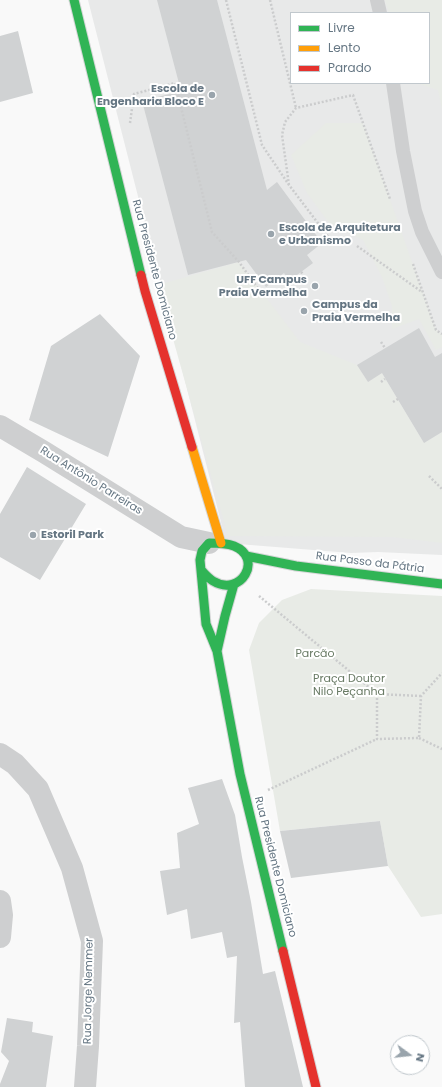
<!DOCTYPE html>
<meta charset="utf-8">
<style>
body{margin:0}
#map{position:relative;width:442px;height:1087px;overflow:hidden;background:#f9f9f9;font-family:Poppins,sans-serif}
canvas{display:block}
.legend{position:absolute;left:290px;top:12px;width:140px;height:72px;box-sizing:border-box;background:#fff;border:1px solid #c1c8cd;margin:0;padding:5px 7px;list-style:none;font-size:12px;color:#657683}
.legend li{display:flex;align-items:center;gap:8px;height:20px}
.legend b{width:20px;border:1px solid #c1c8cd}
.north{position:absolute;left:390px;top:1035px;width:40px;height:40px;box-sizing:border-box;background:#fff;border:1px solid #c1c8cd;border-radius:50%;rotate:105deg;font-size:11px;font-weight:700;line-height:16px;text-align:center;color:#657683}
.north::after{content:'';display:block;margin:auto;width:14px;height:18px;background:#99a4ac;clip-path:polygon(50% 0,100% 100%,50% 72%,0 100%)}
</style>
<div id="map">
<canvas width="442" height="1087"></canvas>
<ul class="legend">
<li><b style="height:5px;background:#30b455"></b>Livre</li>
<li><b style="height:5px;background:#ff9f0a"></b>Lento</li>
<li><b style="height:5px;background:#e5322d"></b>Parado</li>
</ul>
<div class="north">N</div>
</div>
<script>
const ctx = document.querySelector('canvas').getContext('2d');
ctx.lineJoin = 'round';
function fillPath(path, color) { ctx.fillStyle = color; ctx.fill(path, 'evenodd'); }
function stroke(path, color, width, dash) { ctx.strokeStyle = color; ctx.lineWidth = width; ctx.lineCap = dash ? 'butt' : 'round'; ctx.setLineDash(dash || []); ctx.stroke(path); }
function drawText(font, color, halo, rows, align = 'center') {
  ctx.font = font + ' Poppins,sans-serif'; ctx.lineWidth = 4; ctx.setLineDash([]); ctx.textBaseline = 'middle'; ctx.strokeStyle = halo; ctx.fillStyle = color; for (const [text, x, y, turn = 0] of rows) {
    ctx.save(); ctx.translate(x, y); ctx.rotate((+turn || 0) * Math.PI / 180); ctx.textAlign = isNaN(turn) ? turn : align; if (halo) ctx.strokeText(text, 0, 0); ctx.fillText(text, 0, 0); ctx.restore();
  }
}
const built = new Path2D(`
 M 88,0 L 442,0 L 442,555 L 378,552 L 351,553 L 238,544 L 225,538 ZM 291,13 L 429,13 L 429,83 L 291,83 Z`);
const green = new Path2D(`
 M 385,0 L 442,0 L 442,109 L 438,90 L 416,83 L 429,83 L 429,13 L 389,13 Z
 M 326,123 L 363,123 L 436,330 L 442,334 L 442,347 L 436,350 L 419,319 L 392,329 L 392,306 L 382,277 L 363,240 L 329,223 L 307,193 L 291,155 Z
 M 239,262 L 300,342 L 357,365 L 368,382 L 382,373 L 424,443 L 442,432 L 442,543 L 393,537 L 228,536 L 158,285 Z
 M 311,589 L 442,596 L 442,914 L 421,917 L 388,866 L 380,821 L 280,831 L 249,650 L 259,623 L 282,600 Z`);
const building = new Path2D(`
 M 157,0 L 217,0 L 267,190 L 277,182 L 322,243 L 307,255 L 313,263 L 289,281 L 284,273 L 266,287 L 246,260 L 188,275 L 142,101 L 181,91 Z
 M 18,31 L 33,93 L 0,102 L 0,36 Z
 M 100,314 L 140,356 L 108,457 L 29,420 L 51,346 Z
 M 419,328 L 435,357 L 442,353 L 442,432 L 424,443 L 382,373 L 368,382 L 357,365 Z
 M 27,467 L 86,504 L 40,580 L 0,557 L 0,514 Z
 M 222,779 L 235,815 L 242,857 L 251,902 L 263,974 L 275,971 L 303,1087 L 245,1087 L 240,1022 L 234,1023 L 237,956 L 227,958 L 222,932 L 191,939 L 187,909 L 167,915 L 160,871 L 180,868 L 177,833 L 199,824 L 188,788 Z
 M 380,821 L 388,866 L 291,878 L 280,831 Z
 M 7,1018 L 33,1022 L 32,1032 L 53,1036 L 46,1087 L 0,1087 L 0,1084 L 9,1061 L 1,1052 Z`);
const path = new Path2D(`
 M 226,0 L 262,145 L 289,185 L 330,239
 M 270,0 L 296,108
 M 130,123 L 134,94 L 175,83 L 212,232 L 239,262 L 262,294
 M 289,185 L 282,135 L 285,122 L 296,108 L 353,95 L 390,199
 M 357,246 L 422,292
 M 413,264 L 436,330 L 442,334
 M 301,272 L 303,274
 M 381,342 L 385,348
 M 381,382 L 385,379
 M 393,402 L 398,399
 M 429,476 L 442,489
 M 259,596 L 377,694
 M 421,696 L 377,694 L 377,739 L 419,738 L 421,696 L 442,673
 M 419,738 L 442,749
 M 268,790 L 377,739`);
const lane = new Path2D(`
 M 377,0 L 380,13
 M 393,83 L 403,151 L 415,211 L 422,232 L 442,272`);
const street = new Path2D(`
 M 0,426 L 44,452 L 181,537 L 209,543
 M 0,754 L 15,764 L 38,789 L 72,868 L 92,941 L 88,1046 L 85,1087
 M 0,901 L 2,915 L 0,937`);
const fast = new Path2D(`
 M 74,0 L 141,275
 M 246,556 L 296,566 L 442,584
 M 201,570 C 205,574 208,578 213,581 C 241,598 264,558 234,546 C 226,543 217,543 209,543 L 202,551 L 200,560 L 206,624 L 217,651 L 240,774 L 283,951
 M 217,651 L 225,616 L 234,584`);
const slow = new Path2D(`
 M 192,447 L 221,543`);
const jam = new Path2D(`
 M 141,275 L 145,291 L 192,447
 M 283,951 L 316,1087`);
const markers = [
 [212,95,4,"#99a4ac"],
 [271,234,4,"#99a4ac"],
 [315,286,4,"#99a4ac"],
 [304,311,4,"#99a4ac"],
 [33,535,4,"#99a4ac"]
];
const poiNames = [
 ["Escola de",204,89,"right"],
 ["Engenharia Bloco E",204,102,"right"],
 ["Escola de Arquitetura",279,228],
 ["e Urbanismo",279,241],
 ["UFF Campus",307,280,"right"],
 ["Praia Vermelha",307,293,"right"],
 ["Campus da",312,305],
 ["Praia Vermelha",312,318],
 ["Estoril Park",41,535]
];
const streetNames = [
 ["Rua Presidente Domiciano",154,270,75],
 ["Rua Antônio Parreiras",91,481,32],
 ["Rua Passo da Pátria",370,563,7],
 ["Rua Presidente Domiciano",275,867,76],
 ["Rua Jorge Nemmer",89,991,-89]
];
const parkNames = [
 ["Parcão",315,654],
 ["Praça Doutor",349,679],
 ["Nilo Peçanha",349,692]
];
fillPath(built, '#e8e9e9');
fillPath(green, '#e8ebe6');
fillPath(building, '#d0d2d3');
stroke(fast, '#d5d6d7', 11);
stroke(slow, '#d5d6d7', 11);
stroke(jam, '#d5d6d7', 11);
stroke(path, '#cbcccd', 2.5, [2, 2]);
stroke(lane, '#cecfd0', 14);
stroke(street, '#cecfd0', 22);
stroke(fast, '#30b455', 9);
stroke(slow, '#ff9f0a', 9);
stroke(jam, '#e5322d', 9);
for (const [x, y, r, color] of markers) { const dot = new Path2D(); dot.arc(x, y, r, 0, 2 * Math.PI); ctx.fillStyle = color; ctx.fill(dot); stroke(dot, '#fff', 1.5); }
drawText('bold 11px', '#657683', '#fff', poiNames, 'left');
drawText('11px', '#657683', '#fff', streetNames);
drawText('11px', '#687a64', '#fff', parkNames);
</script>
